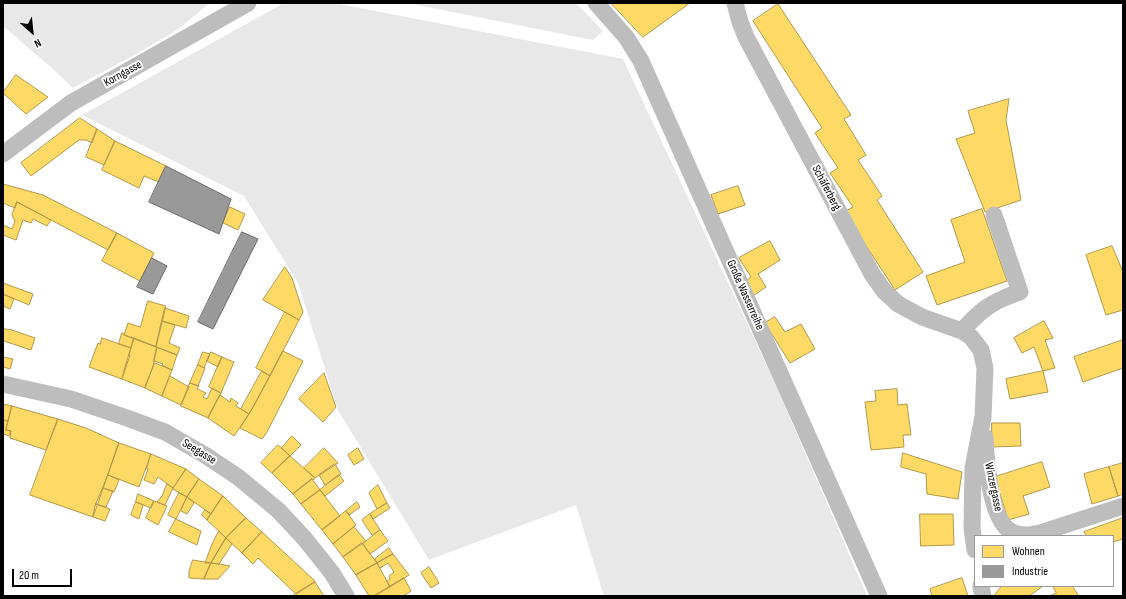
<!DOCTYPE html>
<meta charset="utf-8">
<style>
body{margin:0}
#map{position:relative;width:1126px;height:599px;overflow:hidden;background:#fff;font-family:"Sofia Sans Condensed",sans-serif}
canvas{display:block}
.frame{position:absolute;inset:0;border:4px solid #000;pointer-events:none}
.legend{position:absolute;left:974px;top:535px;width:140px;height:52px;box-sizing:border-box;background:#fff;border:1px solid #999;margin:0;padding:5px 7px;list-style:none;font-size:12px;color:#000}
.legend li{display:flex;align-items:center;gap:8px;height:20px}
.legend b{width:20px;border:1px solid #999}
.north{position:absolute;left:12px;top:12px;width:40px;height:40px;-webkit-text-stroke:3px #fff;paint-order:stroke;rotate:153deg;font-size:11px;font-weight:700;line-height:16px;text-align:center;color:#000}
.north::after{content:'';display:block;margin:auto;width:14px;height:18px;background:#000;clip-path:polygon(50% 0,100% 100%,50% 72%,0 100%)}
.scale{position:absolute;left:12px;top:569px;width:60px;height:18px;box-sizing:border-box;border:2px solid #000;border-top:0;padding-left:5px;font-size:12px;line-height:14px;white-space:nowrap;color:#000;-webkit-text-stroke:3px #fff;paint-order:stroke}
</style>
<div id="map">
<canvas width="1126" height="599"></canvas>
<div class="frame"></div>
<ul class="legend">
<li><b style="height:11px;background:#ffd966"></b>Wohnen</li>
<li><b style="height:11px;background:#999"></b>Industrie</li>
</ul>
<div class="north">N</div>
<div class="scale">20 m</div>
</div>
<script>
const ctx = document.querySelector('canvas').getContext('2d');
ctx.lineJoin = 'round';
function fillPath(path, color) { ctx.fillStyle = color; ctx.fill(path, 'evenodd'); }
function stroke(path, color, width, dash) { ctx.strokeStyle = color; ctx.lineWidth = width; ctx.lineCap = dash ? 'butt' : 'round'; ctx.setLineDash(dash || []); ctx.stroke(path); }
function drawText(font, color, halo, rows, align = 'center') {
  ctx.font = font + ' "Sofia Sans Condensed",sans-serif'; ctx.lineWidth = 4; ctx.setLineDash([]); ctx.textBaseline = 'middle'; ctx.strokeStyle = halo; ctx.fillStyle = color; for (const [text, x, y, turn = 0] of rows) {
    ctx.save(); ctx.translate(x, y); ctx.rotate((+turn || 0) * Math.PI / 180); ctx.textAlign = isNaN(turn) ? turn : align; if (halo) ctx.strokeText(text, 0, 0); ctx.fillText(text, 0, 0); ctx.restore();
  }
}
const green = new Path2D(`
 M 3,3 L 210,3 L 177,30 L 136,54 L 73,88 L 54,70 L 3,26 Z
 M 284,3 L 334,3 L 623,59 L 774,381 L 867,596 L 604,596 L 576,505 L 429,560 L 338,410 L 298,283 L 244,196 L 82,115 Z
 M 408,3 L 576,3 L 603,31 L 593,40 Z`);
const homes = new Path2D(`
 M 611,3 L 690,3 L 643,37 Z
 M 778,4 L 851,115 L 844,119 L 866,155 L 858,160 L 882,196 L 877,200 L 923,272 L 895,290 L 844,212 L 853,207 L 830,173 L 838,168 L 815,133 L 822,128 L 753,21 Z
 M 16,75 L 48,97 L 26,114 L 3,93 Z
 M 1009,99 L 1006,120 L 1021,200 L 985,212 L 956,139 L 975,133 L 968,111 Z
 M 80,118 L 97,129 L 92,143 L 86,140 L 79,140 L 31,176 L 21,163 Z
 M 97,129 L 115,141 L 104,165 L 86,157 Z
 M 115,141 L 166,166 L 159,182 L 144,176 L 139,188 L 102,170 Z
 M 3,184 L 43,195 L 117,233 L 108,250 L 17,202 L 15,208 L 3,203 Z
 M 738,186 L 745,205 L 718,214 L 711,195 Z
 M 17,202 L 51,220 L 47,226 L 33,219 L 31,223 L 23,220 L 16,240 L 3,235 L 3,225 L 12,229 L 15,221 L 12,215 Z
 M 230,207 L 245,214 L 238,230 L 223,223 Z
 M 982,209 L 1007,281 L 937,305 L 926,276 L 965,262 L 951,220 Z
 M 117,233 L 154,253 L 140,281 L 102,261 Z
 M 770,241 L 780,260 L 758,274 L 766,287 L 753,296 L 745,281 L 751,277 L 739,258 Z
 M 1112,246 L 1123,272 L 1123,310 L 1106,315 L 1086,255 Z
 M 285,267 L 292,278 L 303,312 L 299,320 L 263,300 Z
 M 3,283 L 33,294 L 29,305 L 3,294 Z
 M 3,294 L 14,299 L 10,309 L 3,306 Z
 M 148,301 L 166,306 L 156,347 L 124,335 L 128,323 L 140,327 Z
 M 165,308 L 189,316 L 186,328 L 162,321 Z
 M 285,312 L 299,320 L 270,376 L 256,368 Z
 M 775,317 L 785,332 L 801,324 L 815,349 L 790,363 L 765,323 Z
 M 162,321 L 175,325 L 169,343 L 180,348 L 177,355 L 156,347 Z
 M 1044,321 L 1053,338 L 1045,340 L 1055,368 L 1043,371 L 1034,347 L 1022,353 L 1014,338 Z
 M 3,328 L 8,330 L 9,329 L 35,338 L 31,350 L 4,341 L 3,342 Z
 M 122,333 L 124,334 L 124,335 L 134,338 L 131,348 L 119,344 Z
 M 102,338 L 131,348 L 129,355 L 130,355 L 122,379 L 89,367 L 98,343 L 100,344 Z
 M 134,338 L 157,347 L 153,366 L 145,388 L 122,379 Z
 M 1123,340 L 1123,368 L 1083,382 L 1074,357 Z
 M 157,347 L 177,355 L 172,370 L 162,365 L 163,364 L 154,361 Z
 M 283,351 L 303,361 L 267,432 L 262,439 L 240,428 L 255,404 Z
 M 203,352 L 210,354 L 204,368 L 198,365 Z
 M 211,352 L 222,357 L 218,367 L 207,361 Z
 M 3,357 L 13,359 L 10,369 L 3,367 Z
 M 222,357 L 234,362 L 221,393 L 209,387 Z
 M 155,363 L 172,370 L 162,396 L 145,388 Z
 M 198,365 L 205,368 L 198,386 L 190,383 Z
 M 262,371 L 270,376 L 249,414 L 241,409 Z
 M 1043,371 L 1048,392 L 1010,399 L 1006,379 Z
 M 324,373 L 336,407 L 323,422 L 299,399 Z
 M 170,376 L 189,387 L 181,405 L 162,396 Z
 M 190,383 L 199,386 L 197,389 L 206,393 L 203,397 L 207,399 L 212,388 L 221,393 L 208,418 L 181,406 Z
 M 897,389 L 898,405 L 907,404 L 911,435 L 903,435 L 904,447 L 871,450 L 865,402 L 876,401 L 875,391 Z
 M 220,395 L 230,402 L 231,398 L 238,403 L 236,406 L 249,414 L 234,436 L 208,418 Z
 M 3,404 L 12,406 L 8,421 L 3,420 Z
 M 12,406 L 58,419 L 46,450 L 10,438 L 11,431 L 6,430 Z
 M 58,419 L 86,428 L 119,443 L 93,517 L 30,495 Z
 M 3,420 L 8,421 L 6,430 L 11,431 L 9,436 L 3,434 Z
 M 992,423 L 1020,423 L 1021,446 L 992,447 Z
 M 292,436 L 301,445 L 290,456 L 282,448 Z
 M 119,443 L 151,454 L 139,487 L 108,475 Z
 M 278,445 L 290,456 L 272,473 L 261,463 Z
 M 324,448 L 338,463 L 315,478 L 304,468 Z
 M 358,448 L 364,459 L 354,465 L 348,455 Z
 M 903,453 L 962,472 L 958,499 L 927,494 L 926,474 L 901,467 Z
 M 151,454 L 186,469 L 173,488 L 158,477 L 154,484 L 144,480 L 148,469 L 147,469 Z
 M 290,456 L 315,478 L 313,480 L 312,479 L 293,494 L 272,473 Z
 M 1042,462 L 1050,487 L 1023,496 L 1029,514 L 1008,520 L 995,477 Z
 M 1123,463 L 1123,494 L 1118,496 L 1109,467 Z
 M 335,464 L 341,474 L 325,485 L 319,475 Z
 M 1109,467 L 1118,496 L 1092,504 L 1084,474 Z
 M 186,469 L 199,479 L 187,497 L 173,489 Z
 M 108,475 L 119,480 L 114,492 L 103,488 Z
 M 339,475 L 344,481 L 325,496 L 320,490 Z
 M 199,479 L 223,496 L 211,514 L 187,497 Z
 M 312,479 L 320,490 L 301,504 L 293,494 Z
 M 167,484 L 173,488 L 165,505 L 157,502 L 162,496 Z
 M 378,485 L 387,503 L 377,509 L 369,493 Z
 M 103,488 L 113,491 L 106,507 L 96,504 Z
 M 320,490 L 340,516 L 322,530 L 301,504 Z
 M 179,493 L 187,497 L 176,519 L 168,515 Z
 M 138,494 L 154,501 L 151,508 L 136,502 Z
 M 223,496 L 246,518 L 226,538 L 207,520 Z
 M 187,497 L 194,503 L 187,514 L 181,511 Z
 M 154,501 L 167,506 L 158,525 L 146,518 Z
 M 136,502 L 143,505 L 139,519 L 131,515 Z
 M 357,502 L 360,507 L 349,515 L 346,511 Z
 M 387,503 L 390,508 L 373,519 L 370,514 Z
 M 96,504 L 110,509 L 105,521 L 93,517 Z
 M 205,510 L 211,514 L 207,520 L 202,515 Z
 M 346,511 L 356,525 L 333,544 L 322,530 Z
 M 370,514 L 380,530 L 372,535 L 362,520 Z
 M 920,514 L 953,514 L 954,545 L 921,546 Z
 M 246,518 L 262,532 L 242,553 L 226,538 Z
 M 1123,518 L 1123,539 L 1113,542 L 1113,536 L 1087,536 L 1084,532 Z
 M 176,519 L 201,531 L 197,545 L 169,532 Z
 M 354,527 L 366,541 L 343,557 L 333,544 Z
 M 380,530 L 388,541 L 370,554 L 363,544 Z
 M 219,531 L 226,538 L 211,563 L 205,563 L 212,544 Z
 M 262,532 L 314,580 L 315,582 L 296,594 L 258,558 L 253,564 L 242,553 Z
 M 226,538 L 232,544 L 219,564 L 211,563 Z
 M 362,543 L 377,563 L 356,575 L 343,557 Z
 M 389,548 L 393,554 L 377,563 L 375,559 Z
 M 393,554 L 409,575 L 390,587 L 387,581 L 390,579 L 389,576 L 394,572 L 388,563 L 380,568 L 377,563 Z
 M 193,560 L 211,563 L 204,579 L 189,578 L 189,571 Z
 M 211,563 L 219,564 L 230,566 L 218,579 L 204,579 Z
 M 377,563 L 390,587 L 374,596 L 369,596 L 356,575 Z
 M 429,567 L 439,583 L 431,588 L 421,573 Z
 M 404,578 L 411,591 L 403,596 L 374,596 Z
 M 962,578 L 968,596 L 932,596 L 930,589 Z
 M 315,582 L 324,596 L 295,596 L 294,595 Z
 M 1002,586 L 1043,586 L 1029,596 L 994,596 Z
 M 1053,586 L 1072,586 L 1079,596 L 1050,596 L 1056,593 Z`);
const industry = new Path2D(`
 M 166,166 L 231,199 L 219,234 L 149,202 Z
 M 242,232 L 258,239 L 213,329 L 198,322 Z
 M 152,258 L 167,266 L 153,294 L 137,287 Z`);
const street = new Path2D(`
 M 596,3 L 626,37 L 641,61 L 879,596
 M 735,3 L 740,22 L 746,37 L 872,274 L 884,291 L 898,304 L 922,317 L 962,331 L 971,337 L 981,350 L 985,368 L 983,417 L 973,468 L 972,528 L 975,550
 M 3,154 L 71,103 L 248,3
 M 962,331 C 981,309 993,301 1020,292 L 994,215
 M 3,384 L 71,399 L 127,418 L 165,432 L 205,455 L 238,477 L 279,511 L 305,539 L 332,573 L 346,596
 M 985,437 C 986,460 990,518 1010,531 C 1019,537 1030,535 1040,533 L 1123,506
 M 981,586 L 983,596`);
const streetNames = [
 ["Korngasse",123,74,-29],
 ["Schäferberg",826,188,62],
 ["Große Wasserreihe",745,295,66],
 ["Seegasse",199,452,31],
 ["Winzergasse",993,487,78]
];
fillPath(green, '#e8e8e8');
fillPath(homes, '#ffd966');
stroke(homes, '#b29847', 1);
fillPath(industry, '#999');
stroke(industry, '#6b6b6b', 1);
stroke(street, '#bdbdbd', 17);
drawText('12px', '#000', '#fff', streetNames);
</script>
